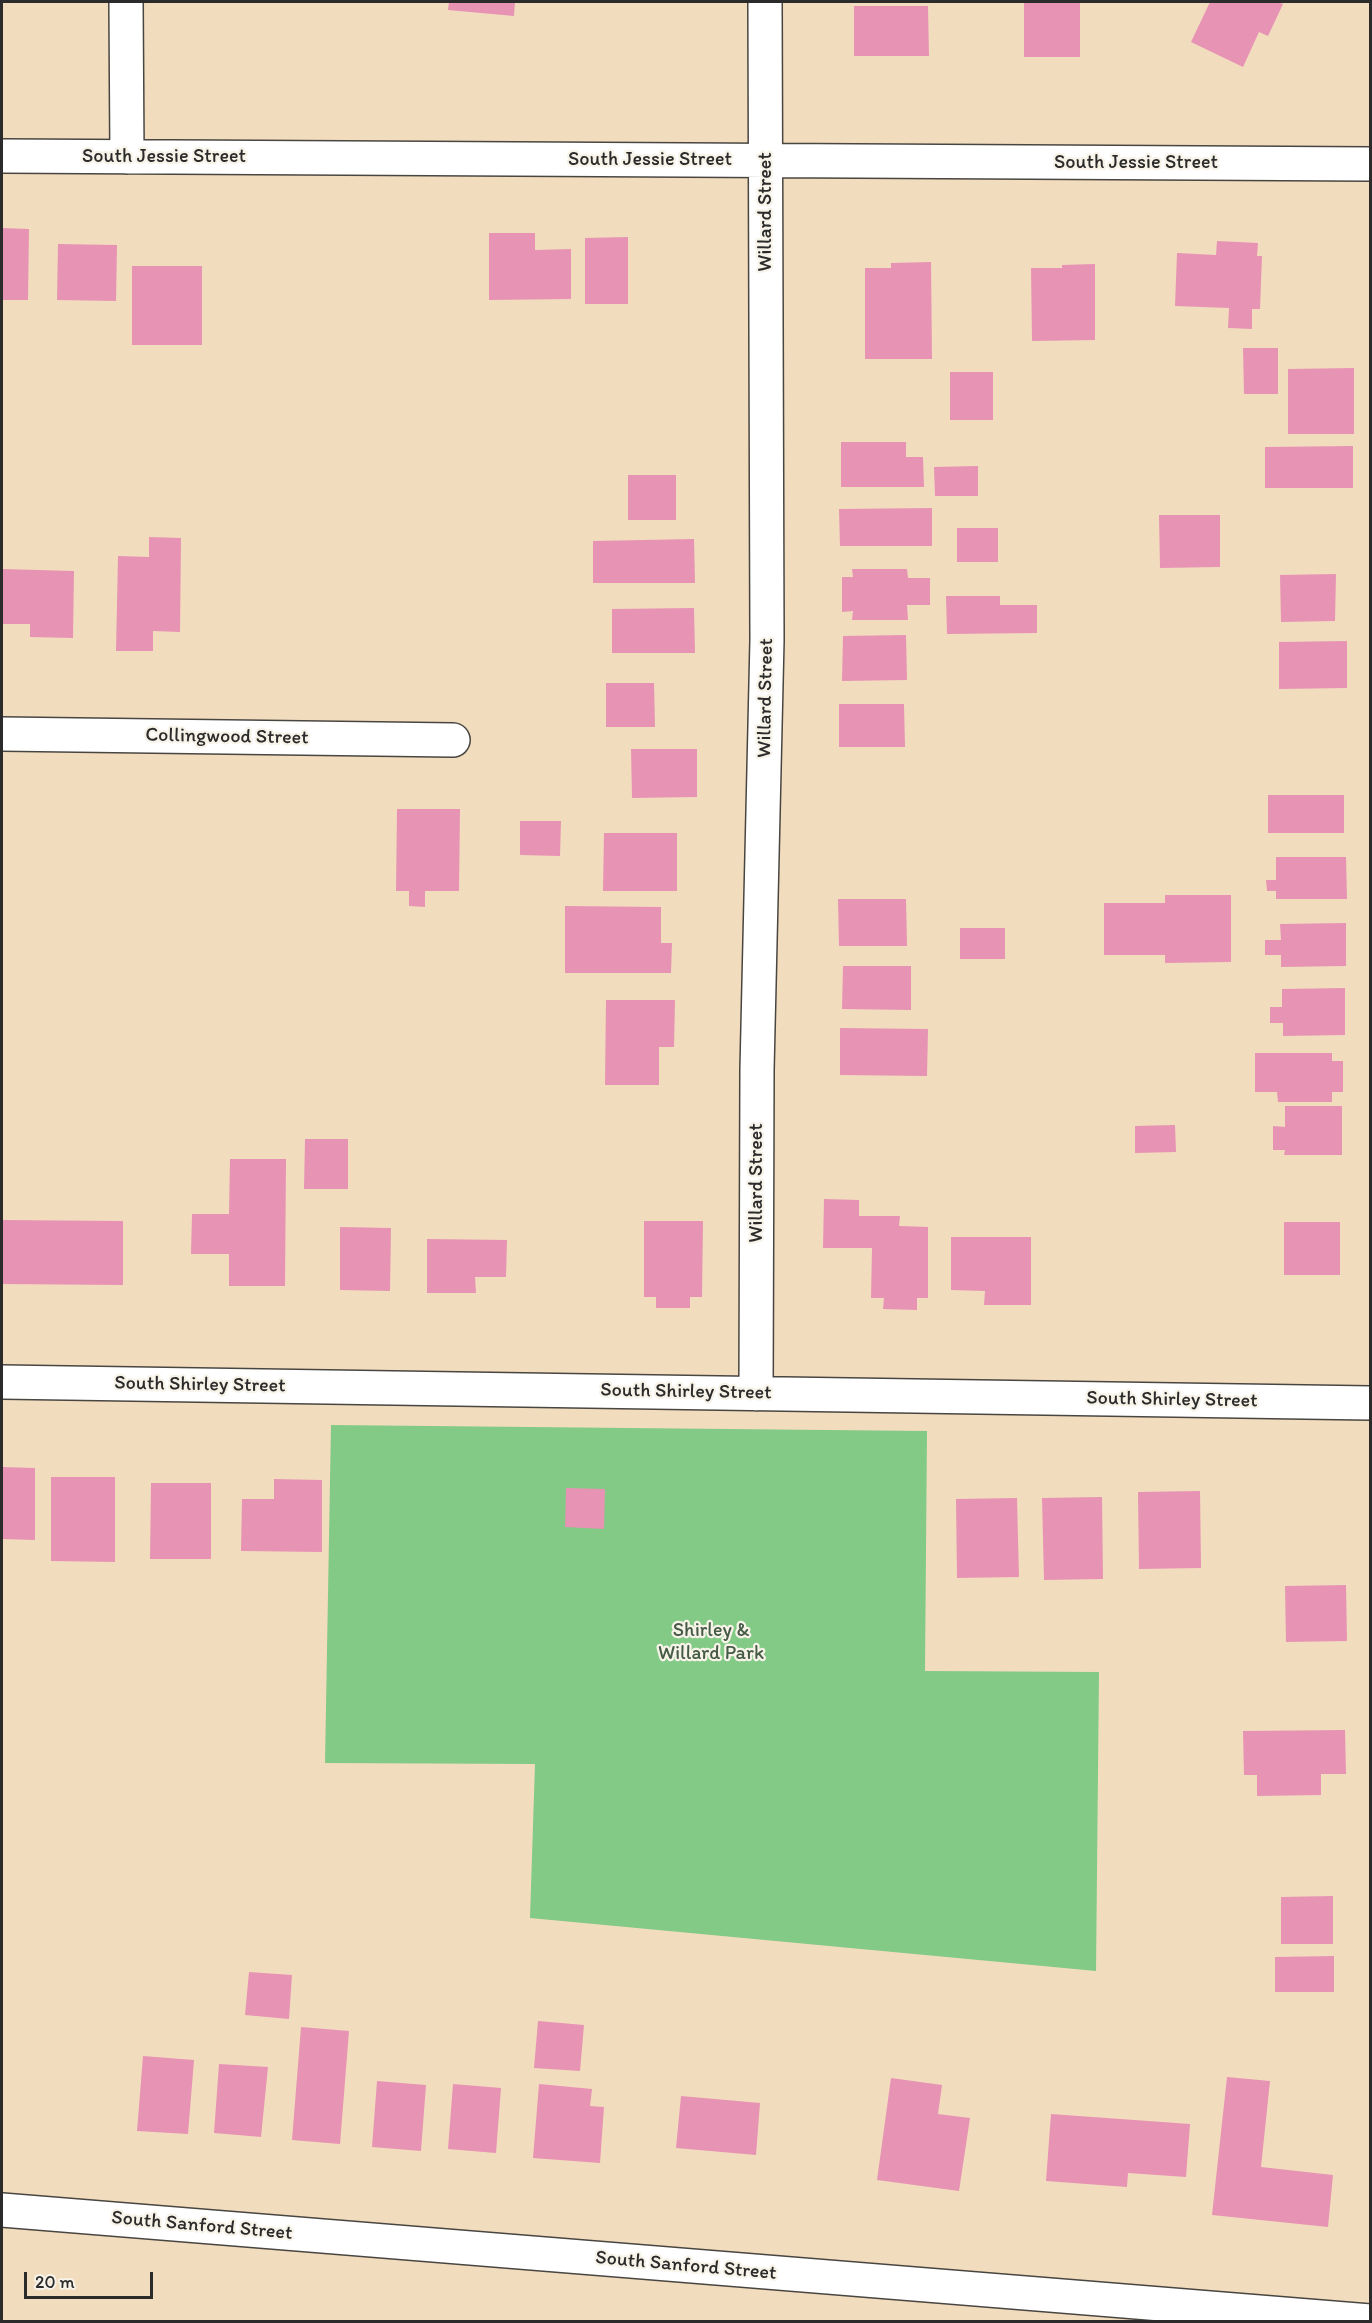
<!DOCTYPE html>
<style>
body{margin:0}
#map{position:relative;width:1372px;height:2323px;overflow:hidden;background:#f2dcbe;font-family:Itim,sans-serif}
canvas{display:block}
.frame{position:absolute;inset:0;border:3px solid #2b2b2b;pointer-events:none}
.scale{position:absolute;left:24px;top:2272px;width:129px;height:27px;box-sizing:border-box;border:3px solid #2b2b2b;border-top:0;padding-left:8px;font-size:18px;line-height:21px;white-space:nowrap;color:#2b2b2b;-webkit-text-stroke:4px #f7f3e8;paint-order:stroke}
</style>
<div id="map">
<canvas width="1372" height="2323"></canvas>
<div class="frame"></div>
<div class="scale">20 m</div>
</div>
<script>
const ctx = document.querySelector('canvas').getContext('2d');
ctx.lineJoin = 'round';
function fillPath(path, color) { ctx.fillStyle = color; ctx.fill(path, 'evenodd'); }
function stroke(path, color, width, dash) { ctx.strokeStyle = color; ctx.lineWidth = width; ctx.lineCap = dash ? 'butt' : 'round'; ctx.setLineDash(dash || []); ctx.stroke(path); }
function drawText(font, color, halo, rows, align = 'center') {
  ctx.font = font + ' Itim,sans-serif'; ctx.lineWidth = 4.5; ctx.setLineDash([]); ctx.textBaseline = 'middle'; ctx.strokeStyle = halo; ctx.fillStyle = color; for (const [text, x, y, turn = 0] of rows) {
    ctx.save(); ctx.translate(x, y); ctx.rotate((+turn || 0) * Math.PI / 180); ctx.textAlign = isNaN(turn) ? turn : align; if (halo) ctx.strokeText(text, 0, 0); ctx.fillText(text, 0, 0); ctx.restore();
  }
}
const green = new Path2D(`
 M 331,1425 L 927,1431 L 925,1671 L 1099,1672 L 1096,1971 L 530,1918 L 535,1764 L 325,1763 Z`);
const building = new Path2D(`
 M 449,2 L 515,2 L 514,16 L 448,10 Z
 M 1024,2 L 1080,2 L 1080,57 L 1024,57 Z
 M 1210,2 L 1278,2 L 1283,4 L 1268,36 L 1259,32 L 1243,67 L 1191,42 Z
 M 854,6 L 928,6 L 929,56 L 854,56 Z
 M 2,228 L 29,229 L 28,300 L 2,300 Z
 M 489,233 L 535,233 L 535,250 L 571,249 L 571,299 L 489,300 Z
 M 628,237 L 628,304 L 585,304 L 585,238 Z
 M 1217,241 L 1258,243 L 1257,256 L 1262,256 L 1260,309 L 1252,309 L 1252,329 L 1228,328 L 1229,308 L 1175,306 L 1177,253 L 1216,255 Z
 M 58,244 L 117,245 L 116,301 L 57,300 Z
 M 931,262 L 932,359 L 865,359 L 865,268 L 891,268 L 891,263 Z
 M 1095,264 L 1095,340 L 1032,341 L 1031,268 L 1062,268 L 1062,265 Z
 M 132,266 L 202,266 L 202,345 L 132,345 Z
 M 1243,348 L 1278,348 L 1278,394 L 1244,394 Z
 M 1354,368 L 1354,434 L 1288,434 L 1288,369 Z
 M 950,372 L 993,372 L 993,420 L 950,420 Z
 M 841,442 L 906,442 L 906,457 L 923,457 L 924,487 L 841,487 Z
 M 1353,446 L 1353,488 L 1265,488 L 1265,447 Z
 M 978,466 L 978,496 L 935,496 L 934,467 Z
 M 628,475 L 676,475 L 676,520 L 628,520 Z
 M 932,508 L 932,546 L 840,546 L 839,509 Z
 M 1159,515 L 1220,515 L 1220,567 L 1160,568 Z
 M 957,528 L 998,528 L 998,562 L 957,562 Z
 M 149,537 L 181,538 L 180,632 L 153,631 L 153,651 L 116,651 L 118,556 L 149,557 Z
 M 694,539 L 695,583 L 593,583 L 593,541 Z
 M 2,569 L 74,571 L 73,638 L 30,637 L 30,624 L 2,624 Z
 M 852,569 L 907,569 L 908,578 L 930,578 L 930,605 L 907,605 L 908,620 L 852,620 L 853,611 L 842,612 L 842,577 L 853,577 Z
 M 1336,574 L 1335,621 L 1281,622 L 1280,575 Z
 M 946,596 L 1000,596 L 1000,605 L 1037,605 L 1037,633 L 947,634 Z
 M 694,608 L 695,653 L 612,653 L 612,609 Z
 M 906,635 L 907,680 L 842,681 L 843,636 Z
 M 1347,641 L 1347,688 L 1279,689 L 1279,642 Z
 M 606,683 L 654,683 L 655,727 L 606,727 Z
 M 839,704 L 904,704 L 905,747 L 839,747 Z
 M 631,749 L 697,749 L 697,797 L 632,798 Z
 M 1268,795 L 1344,795 L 1344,833 L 1268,833 Z
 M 397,809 L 460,809 L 459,891 L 425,891 L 425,907 L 409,906 L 409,891 L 396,891 Z
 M 520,821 L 561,821 L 560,856 L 520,855 Z
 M 604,833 L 677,833 L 677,891 L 603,891 Z
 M 1276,857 L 1346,857 L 1347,899 L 1276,899 L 1276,891 L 1267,891 L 1266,880 L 1276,880 Z
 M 1165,895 L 1231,895 L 1231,962 L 1165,963 L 1165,955 L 1104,955 L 1104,903 L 1165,903 Z
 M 838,899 L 906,899 L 907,946 L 839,946 Z
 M 565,906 L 661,907 L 661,943 L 672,943 L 671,973 L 565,973 Z
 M 1346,923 L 1346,966 L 1281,967 L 1281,955 L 1265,955 L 1265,940 L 1281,940 L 1280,924 Z
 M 960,928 L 1005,928 L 1005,959 L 960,959 Z
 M 843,966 L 911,966 L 911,1010 L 842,1009 Z
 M 1345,988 L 1345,1035 L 1283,1036 L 1283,1023 L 1270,1023 L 1270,1007 L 1282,1007 L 1282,989 Z
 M 606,1000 L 675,1000 L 674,1047 L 659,1047 L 659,1085 L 605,1085 Z
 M 840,1028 L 928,1029 L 927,1076 L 840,1075 Z
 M 1255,1053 L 1332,1053 L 1332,1061 L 1343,1061 L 1343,1092 L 1332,1092 L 1332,1102 L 1278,1102 L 1277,1092 L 1255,1092 Z
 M 1285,1106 L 1342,1106 L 1342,1155 L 1284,1155 L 1285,1150 L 1273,1150 L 1273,1126 L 1285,1127 Z
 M 1175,1125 L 1176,1152 L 1135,1153 L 1135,1126 Z
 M 305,1139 L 348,1139 L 348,1189 L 304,1189 Z
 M 230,1159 L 286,1159 L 285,1286 L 229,1286 L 229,1254 L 191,1254 L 192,1214 L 229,1214 Z
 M 824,1199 L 859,1200 L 859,1216 L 900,1216 L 899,1226 L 928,1227 L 928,1298 L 917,1298 L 917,1310 L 883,1309 L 884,1298 L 871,1298 L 872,1248 L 823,1248 Z
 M 2,1220 L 123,1221 L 123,1285 L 2,1284 Z
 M 644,1221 L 703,1221 L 702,1297 L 690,1297 L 690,1308 L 656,1308 L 656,1297 L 644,1297 Z
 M 1284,1222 L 1340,1222 L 1340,1275 L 1284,1275 Z
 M 340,1227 L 391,1228 L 390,1291 L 340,1290 Z
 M 951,1237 L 1031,1237 L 1031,1305 L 984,1305 L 985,1291 L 951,1290 Z
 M 427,1239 L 507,1240 L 506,1277 L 475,1277 L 476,1293 L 427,1293 Z
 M 2,1467 L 35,1468 L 35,1540 L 2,1539 Z
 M 51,1477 L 115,1477 L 115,1562 L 51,1561 Z
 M 274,1479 L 322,1480 L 322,1552 L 241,1551 L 242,1499 L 274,1499 Z
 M 151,1483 L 211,1483 L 211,1559 L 150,1559 Z
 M 566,1488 L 605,1489 L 604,1529 L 565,1527 Z
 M 1200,1491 L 1201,1568 L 1139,1569 L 1138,1492 Z
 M 1102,1497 L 1103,1579 L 1044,1580 L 1042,1498 Z
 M 1017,1498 L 1019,1577 L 957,1578 L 956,1499 Z
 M 1346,1585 L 1347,1641 L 1286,1642 L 1285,1586 Z
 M 1345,1730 L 1346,1774 L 1321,1774 L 1321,1795 L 1257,1796 L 1257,1775 L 1244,1775 L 1243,1731 Z
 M 1333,1896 L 1333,1944 L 1281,1944 L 1281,1897 Z
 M 1334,1956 L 1334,1992 L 1275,1992 L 1275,1957 Z
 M 249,1972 L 292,1975 L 289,2019 L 245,2015 Z
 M 538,2021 L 584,2025 L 580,2071 L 534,2068 Z
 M 301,2027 L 349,2031 L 340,2144 L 292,2140 Z
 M 143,2056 L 194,2060 L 188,2134 L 137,2131 Z
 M 219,2064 L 268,2067 L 261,2137 L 214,2133 Z
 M 1227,2077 L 1270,2081 L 1261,2167 L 1333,2175 L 1328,2227 L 1212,2215 Z
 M 891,2078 L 942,2085 L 938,2114 L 970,2118 L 959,2191 L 877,2180 Z
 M 377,2081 L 426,2085 L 421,2151 L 372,2147 Z
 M 453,2084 L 501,2088 L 496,2153 L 448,2149 Z
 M 539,2084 L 592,2089 L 590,2106 L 604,2107 L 600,2163 L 533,2158 Z
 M 681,2096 L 760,2103 L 756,2155 L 676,2148 Z
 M 1051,2114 L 1190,2124 L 1186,2177 L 1128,2173 L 1127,2187 L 1046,2181 Z`);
const minor = new Path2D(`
 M 126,2 L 127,157
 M 2,156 L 1370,164
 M 2,734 L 453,740
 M 2,1382 L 1370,1403
 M 756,1394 L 757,1070 L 767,640 L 765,2
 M 2,2210 L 1370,2321`);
const streetNames = [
 ["South Jessie Street",164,157],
 ["South Jessie Street",650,160],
 ["South Jessie Street",1136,163],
 ["Willard Street",766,212,-90],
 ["Willard Street",766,698,-89],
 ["Collingwood Street",227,737,1],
 ["Willard Street",757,1183,-90],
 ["South Shirley Street",200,1385,1],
 ["South Shirley Street",686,1392,1],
 ["South Shirley Street",1172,1400,1],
 ["South Sanford Street",202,2226,5],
 ["South Sanford Street",686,2266,5]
];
const parkNames = [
 ["Shirley &",711,1631],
 ["Willard Park",711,1654]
];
fillPath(green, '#82ca85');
fillPath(building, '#e793b4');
stroke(minor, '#494641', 36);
stroke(minor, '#fff', 33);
drawText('20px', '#2b2b2b', '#f7f3e8', streetNames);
drawText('20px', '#455b46', '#f7f3e8', parkNames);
</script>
